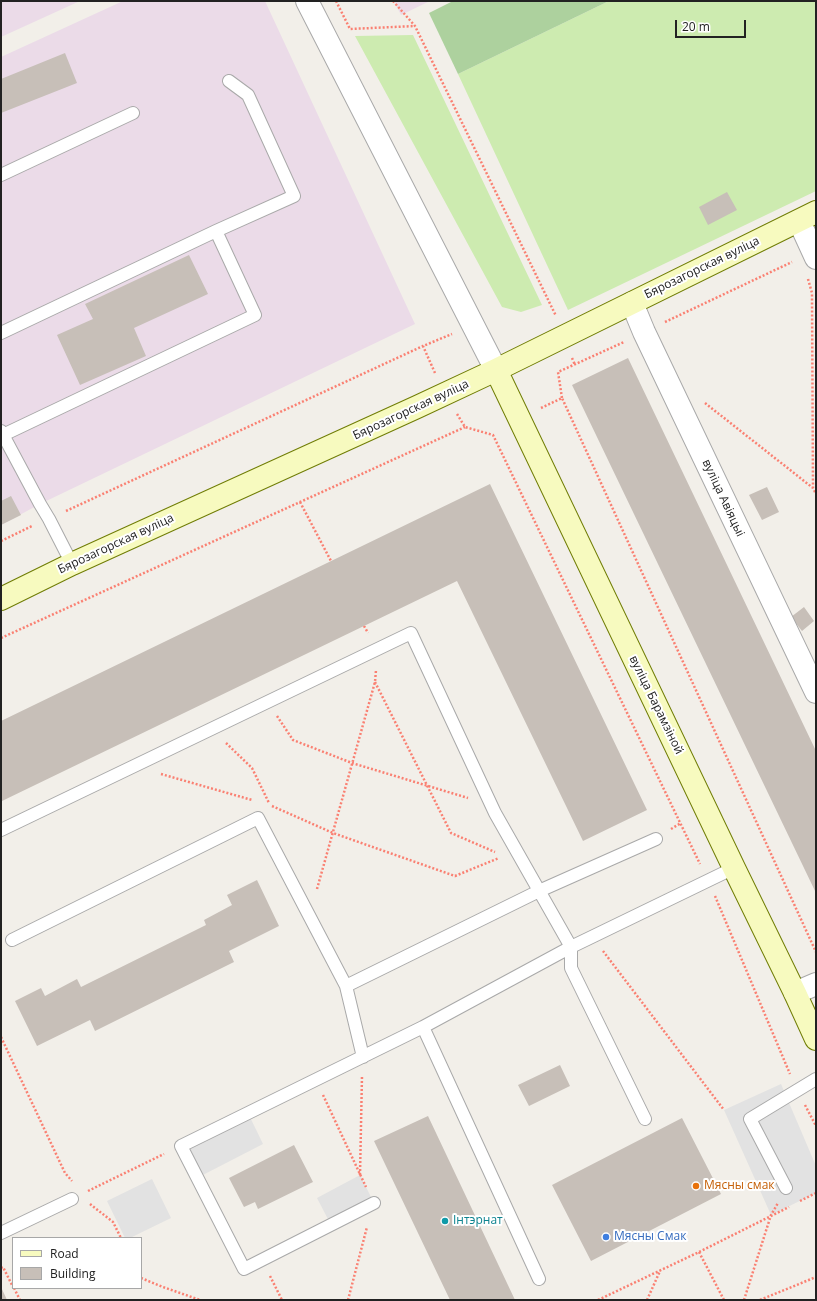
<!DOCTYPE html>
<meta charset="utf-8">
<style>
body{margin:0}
#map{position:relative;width:817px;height:1301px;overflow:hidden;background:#f2efe9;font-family:"Open Sans",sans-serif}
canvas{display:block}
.frame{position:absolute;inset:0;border:2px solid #222;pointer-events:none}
.legend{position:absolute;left:12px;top:1237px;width:130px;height:52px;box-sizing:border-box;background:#fff;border:1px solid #a7a7a7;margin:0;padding:5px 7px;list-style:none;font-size:12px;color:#222}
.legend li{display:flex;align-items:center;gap:8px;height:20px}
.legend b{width:20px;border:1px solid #a7a7a7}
.scale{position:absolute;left:675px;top:20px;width:71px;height:18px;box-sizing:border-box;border:2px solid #222;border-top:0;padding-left:5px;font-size:12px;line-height:14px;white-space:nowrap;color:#222;-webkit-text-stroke:3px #fff;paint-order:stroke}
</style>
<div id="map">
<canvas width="817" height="1301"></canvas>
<div class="frame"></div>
<ul class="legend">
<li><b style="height:5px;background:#f7fabf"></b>Road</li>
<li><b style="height:11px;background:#c7bfb8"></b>Building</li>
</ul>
<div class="scale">20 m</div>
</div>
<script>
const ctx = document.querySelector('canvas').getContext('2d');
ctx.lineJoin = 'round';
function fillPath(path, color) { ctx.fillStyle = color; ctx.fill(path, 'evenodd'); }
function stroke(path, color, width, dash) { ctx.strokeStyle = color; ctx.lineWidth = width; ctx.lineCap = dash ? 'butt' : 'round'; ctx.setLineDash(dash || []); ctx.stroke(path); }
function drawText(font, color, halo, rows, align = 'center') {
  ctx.font = font + ' "Open Sans",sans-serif'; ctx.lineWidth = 4; ctx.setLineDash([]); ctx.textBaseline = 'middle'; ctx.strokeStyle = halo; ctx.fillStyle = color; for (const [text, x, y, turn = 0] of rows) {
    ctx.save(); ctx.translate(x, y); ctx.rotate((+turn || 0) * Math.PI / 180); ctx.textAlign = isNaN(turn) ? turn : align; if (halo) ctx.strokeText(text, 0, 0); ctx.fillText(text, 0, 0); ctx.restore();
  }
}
const industrial = new Path2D(`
 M 1,1 L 80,1 L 1,37 Z
 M 123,1 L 265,1 L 415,324 L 40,504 L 1,525 L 1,57 Z
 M 394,1 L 430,1 L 401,15 Z`);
const grass = new Path2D(`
 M 609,1 L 816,1 L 816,191 L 568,310 L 458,74 Z
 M 413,35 L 542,305 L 521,312 L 502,307 L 355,36 Z`);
const forest = new Path2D(`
 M 453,1 L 609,1 L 458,74 L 429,13 Z`);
const parking = new Path2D(`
 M 781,1084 L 816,1166 L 816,1193 L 771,1215 L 724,1110 Z
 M 248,1113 L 263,1144 L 197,1178 L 181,1146 Z
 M 360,1175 L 374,1203 L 331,1225 L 317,1198 Z
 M 152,1179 L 171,1218 L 130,1238 L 125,1238 L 107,1201 Z`);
const building = new Path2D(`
 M 65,53 L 77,83 L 1,113 L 1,79 Z
 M 727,192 L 737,210 L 708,225 L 699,207 Z
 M 189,255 L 208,294 L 134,328 L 146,356 L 80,385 L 57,335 L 93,319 L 85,304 Z
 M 628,358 L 816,751 L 816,893 L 572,385 Z
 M 490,484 L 647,810 L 583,841 L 457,581 L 2,801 L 1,798 L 1,721 Z
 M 767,487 L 779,512 L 762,520 L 749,495 Z
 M 11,496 L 21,515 L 1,525 L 1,501 Z
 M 804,607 L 814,621 L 802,631 L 791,617 Z
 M 257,880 L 279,926 L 229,951 L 234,962 L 95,1031 L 90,1020 L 37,1046 L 15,1001 L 41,988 L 45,996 L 77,979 L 81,987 L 206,925 L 204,920 L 232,905 L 227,895 Z
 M 560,1065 L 570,1086 L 529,1106 L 518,1085 Z
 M 428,1116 L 515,1300 L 450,1300 L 374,1141 Z
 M 682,1118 L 721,1194 L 591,1261 L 552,1185 Z
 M 294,1145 L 313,1182 L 258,1209 L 255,1202 L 244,1207 L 229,1178 Z
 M 1,1287 L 7,1300 L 1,1300 Z`);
const path = new Path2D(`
 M 336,1 L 350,29 L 415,26
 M 393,1 L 415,26 L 556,316
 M 808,279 L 812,293 L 813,488
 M 665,322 L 792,262
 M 572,358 L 575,365
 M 435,373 L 423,346 L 452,334
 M 562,398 L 558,372 L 624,342
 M 705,403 L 813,488 L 816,494
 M 541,408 L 562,398 L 816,952
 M 457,414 L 465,427 L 493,435 L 700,864
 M 300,502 L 331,561
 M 66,511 L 423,346
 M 1,541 L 32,526
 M 364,626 L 368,633
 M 1,638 L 465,427
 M 375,682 L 451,833 L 495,852
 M 277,716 L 293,740 L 352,763 L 468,798
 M 226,743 L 252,768 L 269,803
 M 161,774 L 252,800
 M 272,806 L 333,833 L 455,876 L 499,858
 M 671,829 L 681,823
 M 317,889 L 375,682 L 376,670
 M 715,896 L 790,1074
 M 603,951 L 724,1110
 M 1,1037 L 65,1173 L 72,1181
 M 323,1095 L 366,1187
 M 805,1105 L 816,1126
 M 360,1175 L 362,1076
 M 88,1191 L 164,1154
 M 800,1201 L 816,1193
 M 90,1204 L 113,1222 L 121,1238
 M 699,1252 L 724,1300
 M 1,1268 L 3,1267 L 13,1287
 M 270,1276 L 282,1300
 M 141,1278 L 163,1287 L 200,1300
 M 14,1288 L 20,1300
 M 348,1300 L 367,1227
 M 598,1300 L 699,1252 L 789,1207
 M 647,1300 L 660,1271
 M 744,1300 L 771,1215 L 778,1203
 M 760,1300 L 816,1277`);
const lane = new Path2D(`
 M 1,175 L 133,113
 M 1,333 L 216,231 L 294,196 L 248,95 L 229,81
 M 1,431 L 40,504 L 49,519 L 72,564
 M 3,435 L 255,315 L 216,231
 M 1,830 L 411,633 L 495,813 L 571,947 L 571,968 L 645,1119
 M 12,940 L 258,818 L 346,986 L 363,1057
 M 346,986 L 539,891 L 656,839
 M 786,1188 L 750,1119 L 816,1079
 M 374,1203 L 244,1269 L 181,1146 L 423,1027
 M 1,1233 L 72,1199
 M 539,1279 L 423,1027 L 571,947 L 734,868`);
const street = new Path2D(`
 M 307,1 L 496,370
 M 799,221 L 816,258
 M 632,303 L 644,332 L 816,692
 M 795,993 L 816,984`);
const secondary = new Path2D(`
 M 496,370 L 734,868 L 795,993 L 816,1039
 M 1,599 L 72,564 L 417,407 L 496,370 L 816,212`);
const markers = [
 [696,1186,4,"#e8710a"],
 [445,1221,4,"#0f9aa8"],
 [606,1237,4,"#3f7fe0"]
];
const streetNames = [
 ["Бярозагорская вуліца",702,268,-26],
 ["Бярозагорская вуліца",411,410,-25],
 ["вуліца Авіяцыі",723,498,65],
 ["Бярозагорская вуліца",116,544,-25],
 ["вуліца Барамзіной",656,705,64]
];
const foodNames = [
 ["Мясны смак",704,1186]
];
const cultureNames = [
 ["Інтэрнат",453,1221]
];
const shopNames = [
 ["Мясны Смак",614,1237]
];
fillPath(industrial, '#ebdbe8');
fillPath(grass, '#cdebb0');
fillPath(forest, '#add19e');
fillPath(parking, '#e2e2e2');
fillPath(building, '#c7bfb8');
stroke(lane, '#a9a9a9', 14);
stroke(street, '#a9a9a9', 24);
stroke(secondary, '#707d05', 24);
stroke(path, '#fa8072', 2.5, [2, 2]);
stroke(lane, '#fff', 12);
stroke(street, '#fff', 22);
stroke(secondary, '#f7fabf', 22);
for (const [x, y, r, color] of markers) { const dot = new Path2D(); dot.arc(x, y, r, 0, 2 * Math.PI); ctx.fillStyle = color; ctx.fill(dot); stroke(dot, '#fff', 1.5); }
drawText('12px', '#222', '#fff', streetNames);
drawText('12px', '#c56008', '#fff', foodNames, 'left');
drawText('12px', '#0d838f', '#fff', cultureNames, 'left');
drawText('12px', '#366cbe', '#fff', shopNames, 'left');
</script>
